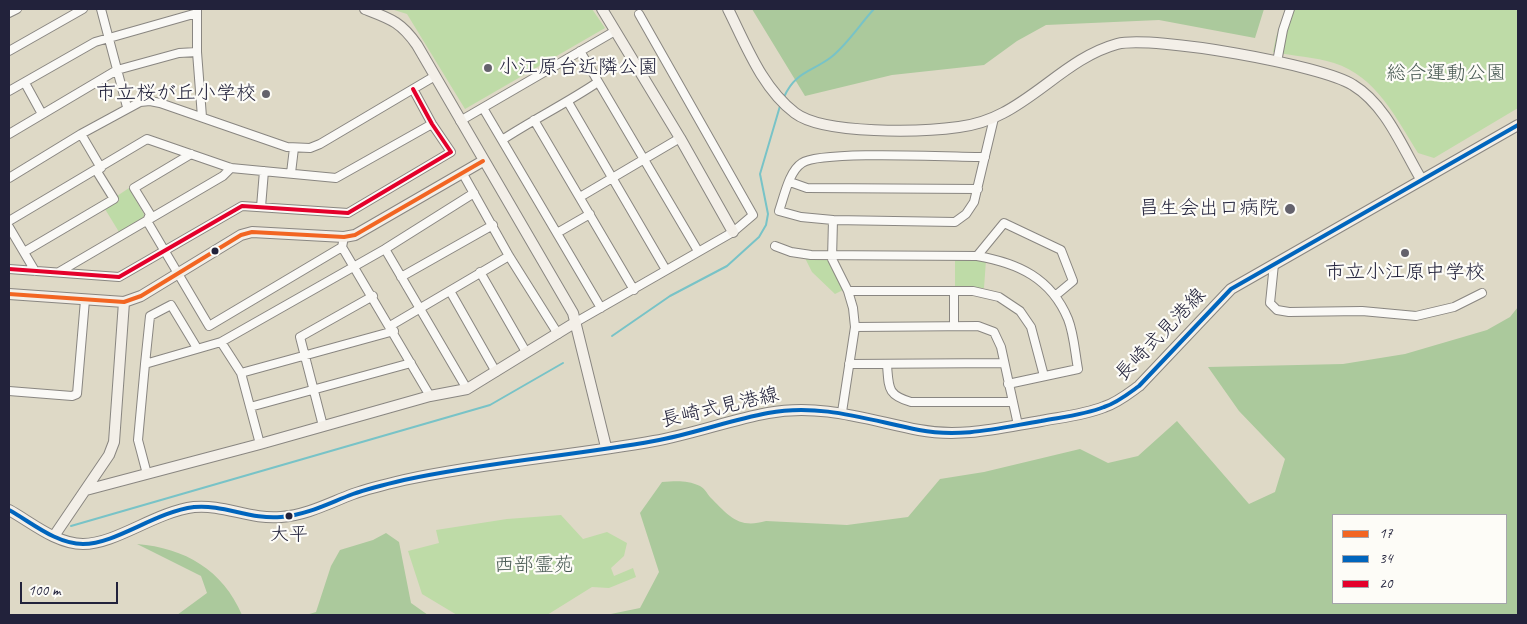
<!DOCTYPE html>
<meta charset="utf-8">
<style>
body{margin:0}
#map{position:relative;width:1527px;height:624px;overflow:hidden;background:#ded9c6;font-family:Caveat,sans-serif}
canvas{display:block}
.frame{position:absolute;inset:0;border:10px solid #22223b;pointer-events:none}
.legend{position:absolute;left:1332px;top:514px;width:175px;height:90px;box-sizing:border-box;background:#fdfcf7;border:1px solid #a5a5ac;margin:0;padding:6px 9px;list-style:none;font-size:15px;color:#22223b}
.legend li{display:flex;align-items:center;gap:10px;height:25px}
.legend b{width:25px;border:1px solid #a5a5ac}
.scale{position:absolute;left:20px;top:582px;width:98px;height:22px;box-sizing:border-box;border:2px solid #22223b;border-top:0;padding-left:6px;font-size:15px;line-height:18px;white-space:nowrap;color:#22223b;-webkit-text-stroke:4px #fdfcf7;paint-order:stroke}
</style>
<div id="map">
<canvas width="1527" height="624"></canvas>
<div class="frame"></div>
<ul class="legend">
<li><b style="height:6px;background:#f26522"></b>17</li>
<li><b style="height:6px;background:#0065bd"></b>34</li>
<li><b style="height:6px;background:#e4002b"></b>20</li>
</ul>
<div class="scale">100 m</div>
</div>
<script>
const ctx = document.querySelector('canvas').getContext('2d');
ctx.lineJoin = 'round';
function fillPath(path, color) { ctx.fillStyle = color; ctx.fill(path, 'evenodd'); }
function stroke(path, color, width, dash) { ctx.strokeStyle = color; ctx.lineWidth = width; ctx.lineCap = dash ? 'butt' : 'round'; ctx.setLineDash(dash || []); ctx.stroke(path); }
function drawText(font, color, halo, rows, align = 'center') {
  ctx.font = font + ' Caveat,"Klee One",sans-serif'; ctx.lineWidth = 4.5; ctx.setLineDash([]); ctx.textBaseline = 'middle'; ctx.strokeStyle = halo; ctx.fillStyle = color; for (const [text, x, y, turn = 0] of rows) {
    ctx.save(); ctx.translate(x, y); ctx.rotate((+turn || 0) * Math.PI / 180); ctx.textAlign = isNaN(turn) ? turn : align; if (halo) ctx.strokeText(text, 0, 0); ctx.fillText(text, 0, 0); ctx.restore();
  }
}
const green = new Path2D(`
 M 391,9 L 592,9 L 605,28 L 465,109 L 407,14 Z
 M 1287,9 L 1518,9 L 1518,108 L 1434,158 L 1418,153 C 1396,118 1376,76 1334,63 C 1315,57 1293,56 1273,52 L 1276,37 Z
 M 129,188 L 144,214 L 143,220 L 119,232 L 105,209 L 119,201 L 117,196 Z
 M 805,258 L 829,259 L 843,290 L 835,294 L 812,272 Z
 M 955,259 L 986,260 L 984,288 L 955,288 Z
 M 561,515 L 583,539 L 607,532 L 627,543 L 624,556 L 611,568 L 614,576 L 633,568 L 636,577 L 609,588 L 592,587 L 547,615 L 457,615 L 422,594 L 408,551 L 439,543 L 436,530 L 507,519 Z`);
const forest = new Path2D(`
 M 752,9 L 1264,9 L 1255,38 L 1159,20 L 1046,25 L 1017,41 L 984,65 L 892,75 L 805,96 Z
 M 1518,307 L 1518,615 L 606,615 L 640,608 L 659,572 L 640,513 L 662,482 C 676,481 687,480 700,486 C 704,488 707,493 710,497 C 729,516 738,529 766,521 L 847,525 L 908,517 L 940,479 L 984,472 L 1080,449 L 1108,463 L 1138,456 L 1177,421 L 1249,504 L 1275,492 L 1285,459 L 1239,411 L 1208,367 L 1343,364 L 1405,354 L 1487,330 L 1510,317 ZM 1333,515 L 1506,515 L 1506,603 L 1333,603 Z
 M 386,533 L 399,542 L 411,603 L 428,615 L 306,615 L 316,612 L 331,566 L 340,550 L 373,540 Z
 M 137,544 C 185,548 223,570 242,615 L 177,615 L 207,593 L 201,576 Z`);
const stream = new Path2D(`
 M 784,97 C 795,72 811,72 830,58 C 847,45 860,24 874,9
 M 612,336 L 670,296 L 727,266 L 759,237 L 766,225 L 768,214 L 760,174 L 780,106
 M 71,526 L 490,405 L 563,363`);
const street = new Path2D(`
 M 101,9 L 127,107
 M 197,9 L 197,52 L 202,117
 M 9,13 L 17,9
 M 9,51 L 83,9
 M 580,51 L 698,251
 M 1277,62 L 1283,30 L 1290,9
 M 25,83 L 42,114
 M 9,91 L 95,42 L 197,13
 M 568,102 L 666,270
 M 483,108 L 601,308
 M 534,120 L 634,290
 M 460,121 L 615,31
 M 9,134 L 117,70 L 179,53 L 197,52
 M 81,134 L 101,168
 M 502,140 C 534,119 567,103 598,82
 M 191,154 L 134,188 L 150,214 L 147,221 L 209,326 L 342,247
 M 291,173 L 294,148
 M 463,174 L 509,256 L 558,334
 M 9,178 L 81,134 L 140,102 L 150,101 L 160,103 L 287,147 L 310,148 L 320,144 L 435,76
 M 790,182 L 807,188 L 978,189
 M 580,197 L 680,138
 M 261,207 L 264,171
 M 833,220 L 801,217 L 779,211 C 784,197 789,171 802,163 C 820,150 955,157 985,157
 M 9,221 L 147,139 L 231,168 L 336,178 L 432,124
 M 9,227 L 35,271
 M 557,233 L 590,214
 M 343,242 L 342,247 L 430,396
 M 775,246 L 791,252 L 811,255 L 977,256 C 1018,263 1051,278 1068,319 C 1074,334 1075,353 1078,369 L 1008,384
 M 385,249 L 467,389
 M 24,252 L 114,199 L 96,170
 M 977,256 L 1004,223 L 1061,250 L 1073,281 L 1055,296
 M 1274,264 L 1270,303 L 1277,310 L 1289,312 L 1362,311 L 1416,316 L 1454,307 L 1482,293
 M 9,269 L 119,277 L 242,206 L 348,213 L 451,152 L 432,124 L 413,89
 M 59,272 L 223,176 L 231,168
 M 480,272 L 526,352
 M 401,277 L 493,225
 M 450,291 L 496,372
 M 848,291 L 973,291 L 999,297 L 1020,311 L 1031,327 L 1044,376
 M 954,291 L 954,326
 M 576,322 L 733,232 L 753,215 L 639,14
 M 390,326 L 509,256
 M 855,327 L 978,326 L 994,332 L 1001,347 L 1018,425
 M 221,342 L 241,373 L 260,444
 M 145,364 L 150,316 L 171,305 L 197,348
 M 849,364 L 1004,363
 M 887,365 C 889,388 887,395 911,402 L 1013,402
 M 241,373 L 394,331
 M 9,391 L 72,396 L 77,394 L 85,300
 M 250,407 L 411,363
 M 842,412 L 855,327 L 853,308 L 848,291 L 832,259 L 833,220 L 955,222 L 966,214 L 974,202 L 994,118
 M 323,426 L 300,337 L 373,296
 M 147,474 L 138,440 L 145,364 L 221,342 L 385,249 L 474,193`);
const secondary = new Path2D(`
 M 365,9 C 391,19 401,22 417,45 L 573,313 L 606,447
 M 602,9 L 680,138 L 733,232
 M 728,9 C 746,45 762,88 795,113 C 824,135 923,132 959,127 C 974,125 990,120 1003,113 C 1042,93 1073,56 1117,44 C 1153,35 1322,65 1353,85 C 1386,105 1402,147 1421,179
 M 9,294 L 124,302 L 141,296 L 241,235 L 252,232 L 344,237 L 355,235 L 483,161
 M 86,490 L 260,444 L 430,396 L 467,389 L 576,322
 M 9,510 C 31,522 56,544 83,544 C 116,544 155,512 194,507 C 223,504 251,520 281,517 C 307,515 329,503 353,494 C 370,488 387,484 404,480 C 487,462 571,456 654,441 C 693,434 730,420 768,413 C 821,403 868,420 919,430 C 961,438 999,428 1041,421 C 1062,417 1084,415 1104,407 C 1117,403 1128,394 1139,386 L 1231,289 L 1518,125
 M 54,536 L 109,455 L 114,442 L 124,302`);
const bus1 = new Path2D(`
 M 9,294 L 124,302 L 141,296 L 241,235 L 252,232 L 344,237 L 355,235 L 483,161`);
const bus2 = new Path2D(`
 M 9,510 C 31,522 56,544 83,544 C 116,544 155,512 194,507 C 223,504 251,520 281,517 C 307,515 329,503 353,494 C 370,488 387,484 404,480 C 487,462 571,456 654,441 C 693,434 730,420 768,413 C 821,403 868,420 919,430 C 961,438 999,428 1041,421 C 1062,417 1084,415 1104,407 C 1117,403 1128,394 1139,386 L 1231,289 L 1518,125`);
const bus3 = new Path2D(`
 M 9,269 L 119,277 L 242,206 L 348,213 L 451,152 L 432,124 L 413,89`);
const markers = [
 [488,68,5,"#64626c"],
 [266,94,5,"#64626c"],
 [1290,209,6,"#64626c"],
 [215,251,4.5,"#22223b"],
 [1405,253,5,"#64626c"],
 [289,516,4.5,"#22223b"]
];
const busNames = [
 ["大平",289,535]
];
const poiNames = [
 ["小江原台近隣公園",498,68,"left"],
 ["市立桜が丘小学校",256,94],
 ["昌生会出口病院",1279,209],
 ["市立小江原中学校",1405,273,"center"]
];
const parkNames = [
 ["総合運動公園",1446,74],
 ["西部霊苑",534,566]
];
const streetNames = [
 ["長崎式見港線",1161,335,-46],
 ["長崎式見港線",720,408,-13]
];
fillPath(green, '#bedba7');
fillPath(forest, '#abc99c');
stroke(stream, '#78c3c7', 2);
stroke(street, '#898681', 10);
stroke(secondary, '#898681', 12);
stroke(street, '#faf9f6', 8);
stroke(secondary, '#f3efe8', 10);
stroke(bus1, '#f26522', 4);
stroke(bus2, '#0065bd', 4);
stroke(bus3, '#e4002b', 4);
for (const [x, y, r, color] of markers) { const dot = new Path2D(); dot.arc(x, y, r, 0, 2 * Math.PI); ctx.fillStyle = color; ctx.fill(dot); stroke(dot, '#fdfcf7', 2); }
drawText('19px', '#22223b', '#fdfcf7', busNames);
drawText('20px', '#22223b', '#fdfcf7', poiNames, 'right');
drawText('20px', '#495a54', '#fdfcf7', parkNames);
drawText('20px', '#22223b', '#fdfcf7', streetNames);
</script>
